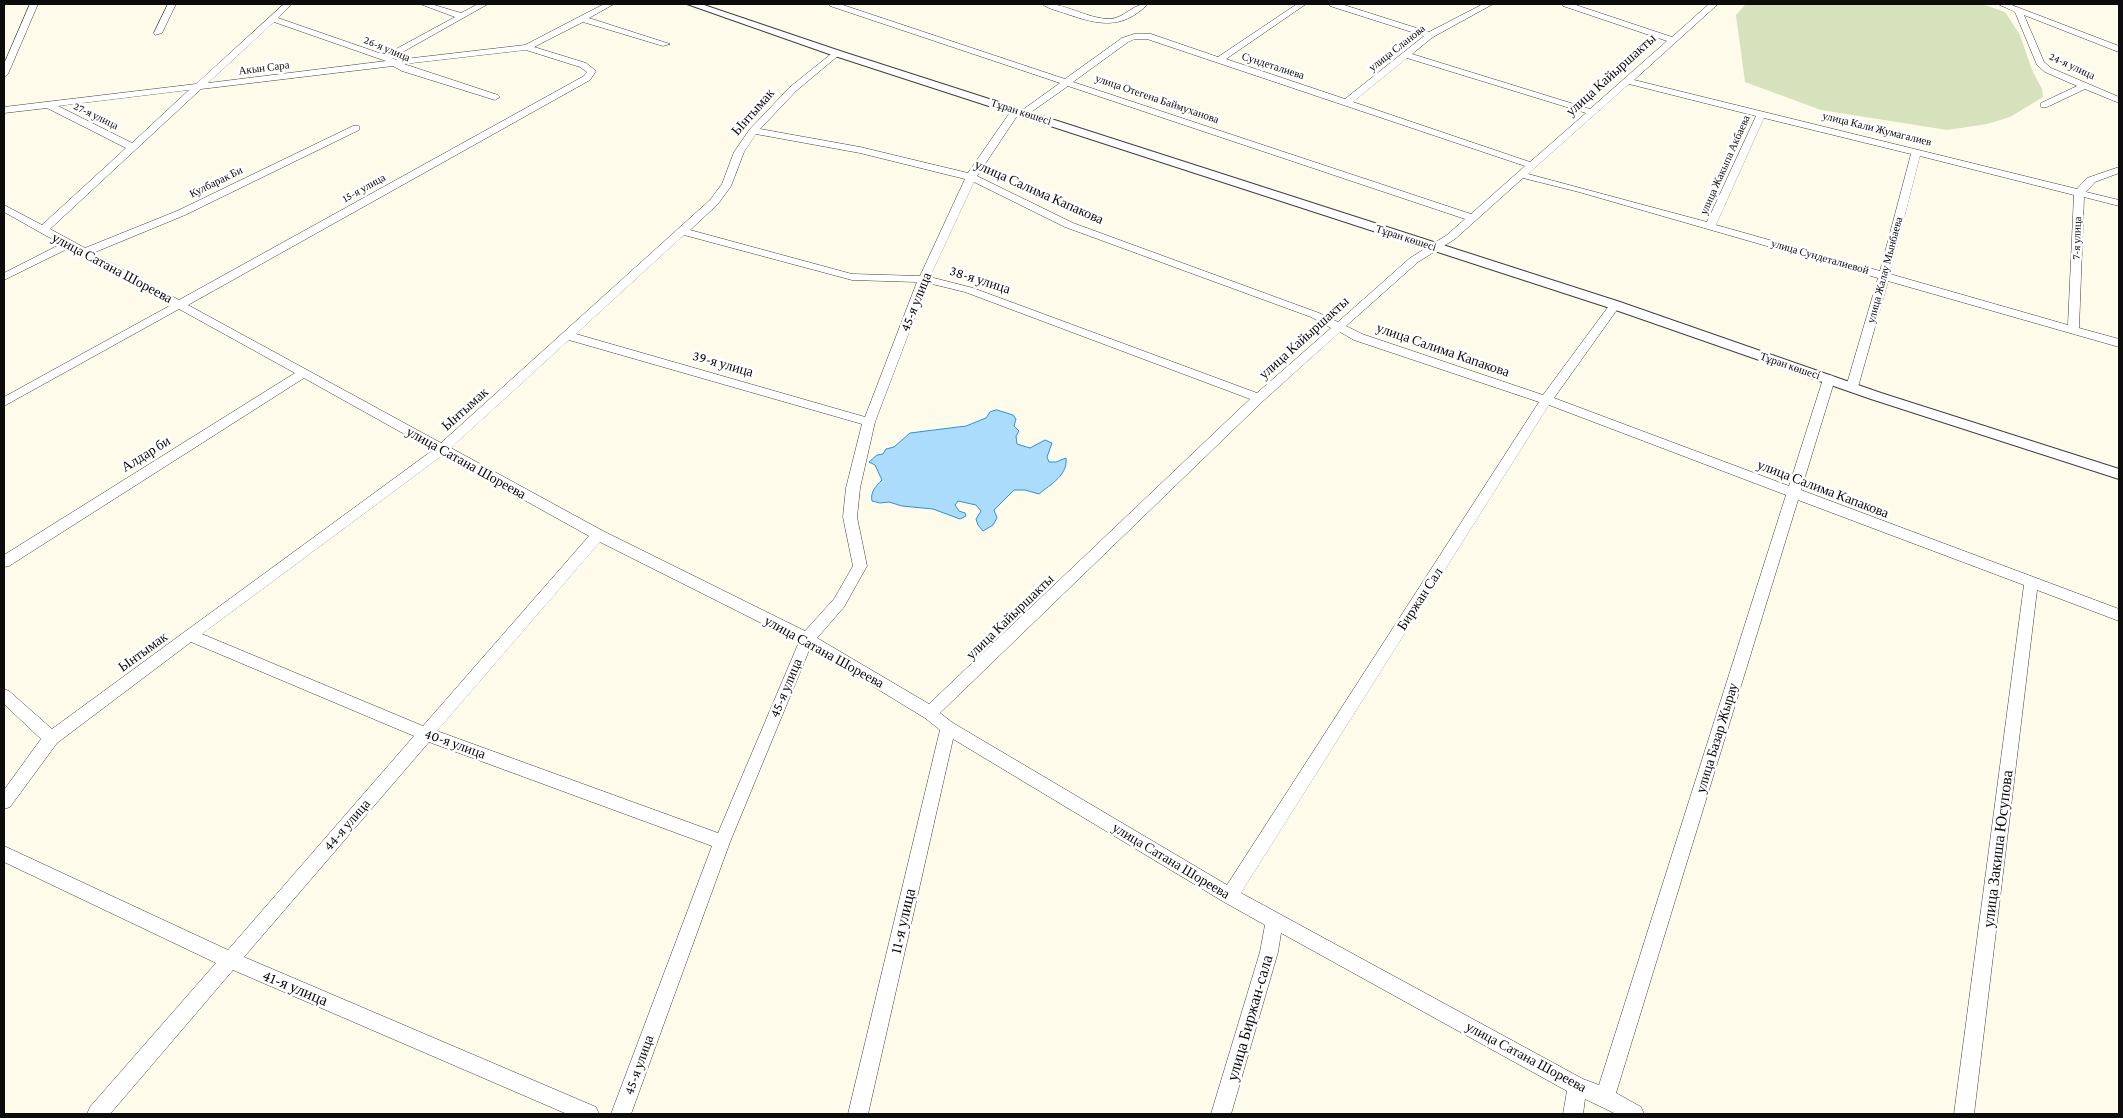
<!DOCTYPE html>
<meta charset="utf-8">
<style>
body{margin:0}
#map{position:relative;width:2123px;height:1118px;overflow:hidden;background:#fffbeb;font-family:"Crimson Pro",serif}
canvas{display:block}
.frame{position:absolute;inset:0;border:5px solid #0c0c0c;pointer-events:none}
</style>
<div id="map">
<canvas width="2123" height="1118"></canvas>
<div class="frame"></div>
</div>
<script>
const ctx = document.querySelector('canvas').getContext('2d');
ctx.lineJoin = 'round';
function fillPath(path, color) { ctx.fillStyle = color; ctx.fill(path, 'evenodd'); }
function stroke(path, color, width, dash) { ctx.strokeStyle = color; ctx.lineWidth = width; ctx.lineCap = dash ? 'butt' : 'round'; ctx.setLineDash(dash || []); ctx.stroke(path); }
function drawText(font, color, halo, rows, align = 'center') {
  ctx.font = font + ' "Crimson Pro",serif'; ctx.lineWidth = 5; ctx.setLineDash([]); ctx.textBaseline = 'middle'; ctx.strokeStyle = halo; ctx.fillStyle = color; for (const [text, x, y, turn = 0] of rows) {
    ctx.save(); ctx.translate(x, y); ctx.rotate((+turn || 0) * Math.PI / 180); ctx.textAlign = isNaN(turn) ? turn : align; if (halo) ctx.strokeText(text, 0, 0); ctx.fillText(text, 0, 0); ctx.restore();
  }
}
const cemetery = new Path2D(`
 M 1746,4 L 1982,4 L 2005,12 L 2020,35 L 2032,70 L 2042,89 L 2043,97 L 2010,117 L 1987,124 L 1947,130 L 1821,110 L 1745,82 L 1736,15 Z`);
const water = new Path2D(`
 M 997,410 L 1013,415 L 1016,419 L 1014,426 L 1019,431 L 1016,436 L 1017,444 L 1030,448 L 1045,440 L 1052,443 L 1047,457 L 1049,462 L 1056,462 L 1066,458 C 1068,475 1051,484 1039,494 L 1025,490 L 1014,490 L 994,510 L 997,518 L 993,525 L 983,531 L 978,525 L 976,519 L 981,511 L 976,505 L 958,501 L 955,505 L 959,511 L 965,513 L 966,516 L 960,519 L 933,509 L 902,506 L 889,502 L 880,503 L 872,501 C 870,492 876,486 882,480 L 875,465 L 869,462 L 877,455 L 883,454 L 886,449 L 894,447 L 910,433 L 966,426 L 986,418 L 990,412 Z`);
const minor = new Path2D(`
 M 30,4 L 38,4 L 8,74 L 4,77 L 4,64 Z
 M 168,4 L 176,4 L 162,33 L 155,35 L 154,33 Z
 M 284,4 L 292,4 L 278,18 L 385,55 L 455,17 L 420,4 L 431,4 L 461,13 L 478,4 L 488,4 L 392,58 L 396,60 L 525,45 L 604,4 L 614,4 L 589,18 L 670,44 L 663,46 L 583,22 L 534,47 L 586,63 L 596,71 L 590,80 L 188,305 L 441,443 L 710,200 L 722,184 L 734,152 L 750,129 L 790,87 L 836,50 L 839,51 L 839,55 L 796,91 L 760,129 L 860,147 L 968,173 L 1013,108 L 1019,108 L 1021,110 L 977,176 L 1073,223 L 1319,313 L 1338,322 L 1410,258 L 1447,235 L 1465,219 L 1068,86 L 1027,115 L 1021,115 L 1021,111 L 1060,83 L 830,6 L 829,4 L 840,4 L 1065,79 L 1122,38 L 1134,34 L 1151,34 L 1218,57 L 1297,4 L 1306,4 L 1226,59 L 1345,99 L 1424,36 L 1330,6 L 1329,4 L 1341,4 L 1429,32 L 1483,4 L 1493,4 L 1433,37 L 1412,54 L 1590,109 L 1667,41 L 1563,6 L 1562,4 L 1573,4 L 1672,37 L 1709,4 L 1718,4 L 1634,80 L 2077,189 L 2087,178 L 2119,167 L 2119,173 L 2095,182 L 2086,192 L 2119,200 L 2119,206 L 2084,197 L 2079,328 L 2119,339 L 2119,347 L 1888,281 L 1858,387 L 1856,390 L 1848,390 L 1846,387 L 1878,278 L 1579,192 L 1523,178 L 1455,239 L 1418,262 L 1346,326 L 1362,334 L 1543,395 L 1611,303 L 1619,303 L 1621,305 L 1619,307 L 1554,398 L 1789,486 L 1823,379 L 1829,375 L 1833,376 L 1835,379 L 1801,490 L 2119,609 L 2119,621 L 2037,590 L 1974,1114 L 1954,1114 L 2024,585 L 1798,500 L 1616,1093 L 1641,1107 L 1644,1114 L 1616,1114 L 1585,1099 L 1583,1114 L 1563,1114 L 1567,1091 L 1281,933 L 1278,952 L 1231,1114 L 1211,1114 L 1260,952 L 1265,925 L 1224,902 L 953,739 L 868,1114 L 848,1114 L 940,730 L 925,718 L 810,648 L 730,842 L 631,1114 L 611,1114 L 712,846 L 429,742 L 244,957 L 596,1107 L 599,1114 L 567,1114 L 233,970 L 110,1114 L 87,1114 L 90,1107 L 216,963 L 4,862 L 4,846 L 228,950 L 414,736 L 191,642 L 57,743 L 10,807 L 4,809 L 4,790 L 41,739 L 4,704 L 4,689 L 9,691 L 52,729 L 433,450 L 304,378 L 9,566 L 4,567 L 4,555 L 295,373 L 179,309 L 4,406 L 4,397 L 171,305 L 69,248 L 4,280 L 4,273 L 61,244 L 4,212 L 4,205 L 42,225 L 126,148 L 47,108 L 4,113 L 4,107 L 196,84 ZM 274,22 L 383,60 L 386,61 L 208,83 ZM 1135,39 L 1147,39 L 1525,166 L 1471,214 L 1073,82 L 1128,42 ZM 526,50 L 580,67 L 587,72 L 584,76 L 179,300 L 93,253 L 185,215 L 359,130 L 359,126 L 353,126 L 177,211 L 85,248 L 50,229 L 201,89 L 393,66 L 402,71 L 495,100 L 500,97 L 498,95 L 404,64 ZM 1407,58 L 1586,113 L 1530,162 L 1353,102 ZM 1629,84 L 1756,116 L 1707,222 L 1528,174 ZM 189,90 L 132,143 L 58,106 ZM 1764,118 L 1911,154 L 1880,271 L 1716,225 ZM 756,134 L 860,153 L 965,179 L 920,276 L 852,274 L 690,230 L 718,204 L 731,186 L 744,152 ZM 1920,156 L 2074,195 L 2068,325 L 1890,274 ZM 974,182 L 1065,227 L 1311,317 L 1331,328 L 1257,393 L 973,288 L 930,277 ZM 684,235 L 852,280 L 917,282 L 865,417 L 576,334 ZM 928,283 L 965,292 L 1250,399 L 929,704 L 817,638 L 844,607 L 867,566 L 857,517 L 860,488 L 875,422 ZM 1340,332 L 1354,340 L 1539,402 L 1227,885 L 953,723 L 940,713 L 1263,401 ZM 569,340 L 862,424 L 846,488 L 843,517 L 853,566 L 834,599 L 805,631 L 603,531 L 451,448 ZM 1549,405 L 1786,495 L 1599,1085 L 1583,1079 L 1241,893 ZM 443,455 L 589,536 L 423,726 L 202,634 ZM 600,542 L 799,642 L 718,833 L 437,731 Z
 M 1042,4 C 1065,2 1086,19 1110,19 C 1125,18 1133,3 1148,4 C 1122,30 1099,25 1067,14 C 1059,11 1048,9 1042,4 Z
 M 1998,4 L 2009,4 L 2119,46 L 2119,52 L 2116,51 L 2024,15 L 2044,62 L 2051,68 L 2119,97 L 2119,103 L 2085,89 L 2047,107 L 2041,107 L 2041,103 L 2077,86 L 2045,72 L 2037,65 L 2015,12 Z`);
const tertiary = new Path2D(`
 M 687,4 L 701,4 L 840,51 L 1620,302 L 1881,393 L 2119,469 L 2119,479 L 1871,399 L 1610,308 L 832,55 Z`);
const farStreetnames = [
 ["улица Сланова",1397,48,-38],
 ["26-я улица",387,49,23],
 ["Сундеталиева",1273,66,18],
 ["24-я улица",2072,66,25],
 ["Акын Сара",264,68,-7],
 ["улица Отегена Баймуханова",1157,99,19],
 ["Тұран көшесі",1021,112,18],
 ["27-я улица",96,116,26],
 ["улица Кали Жумагалиев",1877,129,14],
 ["улица Жакыпа Акбаева",1725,165,-66],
 ["Кулбарак Би",216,182,-26],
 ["15-я улица",364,188,-29],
 ["Тұран көшесі",1406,238,18],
 ["7-я улица",2077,238,-88],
 ["улица Сундеталиевой",1820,257,16],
 ["улица Жалау Мынбаева",1885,270,-75],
 ["Тұран көшесі",1790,366,19]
];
const streetNames = [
 ["улица Кайыршакты",1611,75,-42],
 ["Ынтымак",753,112,-49],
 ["улица Салима Капакова",1039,192,24],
 ["улица Сатана Шореева",112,268,28],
 ["38-я улица",980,280,18],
 ["45-я улица",916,302,-68],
 ["улица Кайыршакты",1304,338,-42],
 ["улица Салима Капакова",1443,350,19],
 ["39-я улица",723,364,16],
 ["Ынтымак",465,409,-42],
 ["Алдар би",146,454,-32],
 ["улица Сатана Шореева",466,463,29],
 ["улица Салима Капакова",1823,489,21],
 ["Биржан Сал",1420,599,-57],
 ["улица Кайыршакты",1010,617,-44],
 ["Ынтымак",143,652,-36],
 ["улица Сатана Шореева",824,652,29],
 ["45-я улица",786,688,-67],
 ["улица Базар Жырау",1717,738,-73],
 ["40-я улица",455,744,20],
 ["44-я улица",347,825,-49],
 ["улица Сатана Шореева",1171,861,31],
 ["улица Сатана Шореева",1526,1057,28],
 ["45-я улица",639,1065,-70]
];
const nearStreetnames = [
 ["улица Закиша Юсупова",1998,849,-83],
 ["11-я улица",903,921,-77],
 ["41-я улица",295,988,23],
 ["улица Биржан-сала",1250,1018,-74]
];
fillPath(cemetery, '#d5e2bb');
fillPath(water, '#abdcfb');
stroke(water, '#2b91d9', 1);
stroke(minor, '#3f3f3f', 1);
stroke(tertiary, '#3f3f3f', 2);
fillPath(minor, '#fff');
fillPath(tertiary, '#fff');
drawText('11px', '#0c0c0c', '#fff', farStreetnames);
drawText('14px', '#0c0c0c', '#fff', streetNames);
drawText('16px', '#0c0c0c', '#fff', nearStreetnames);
</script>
